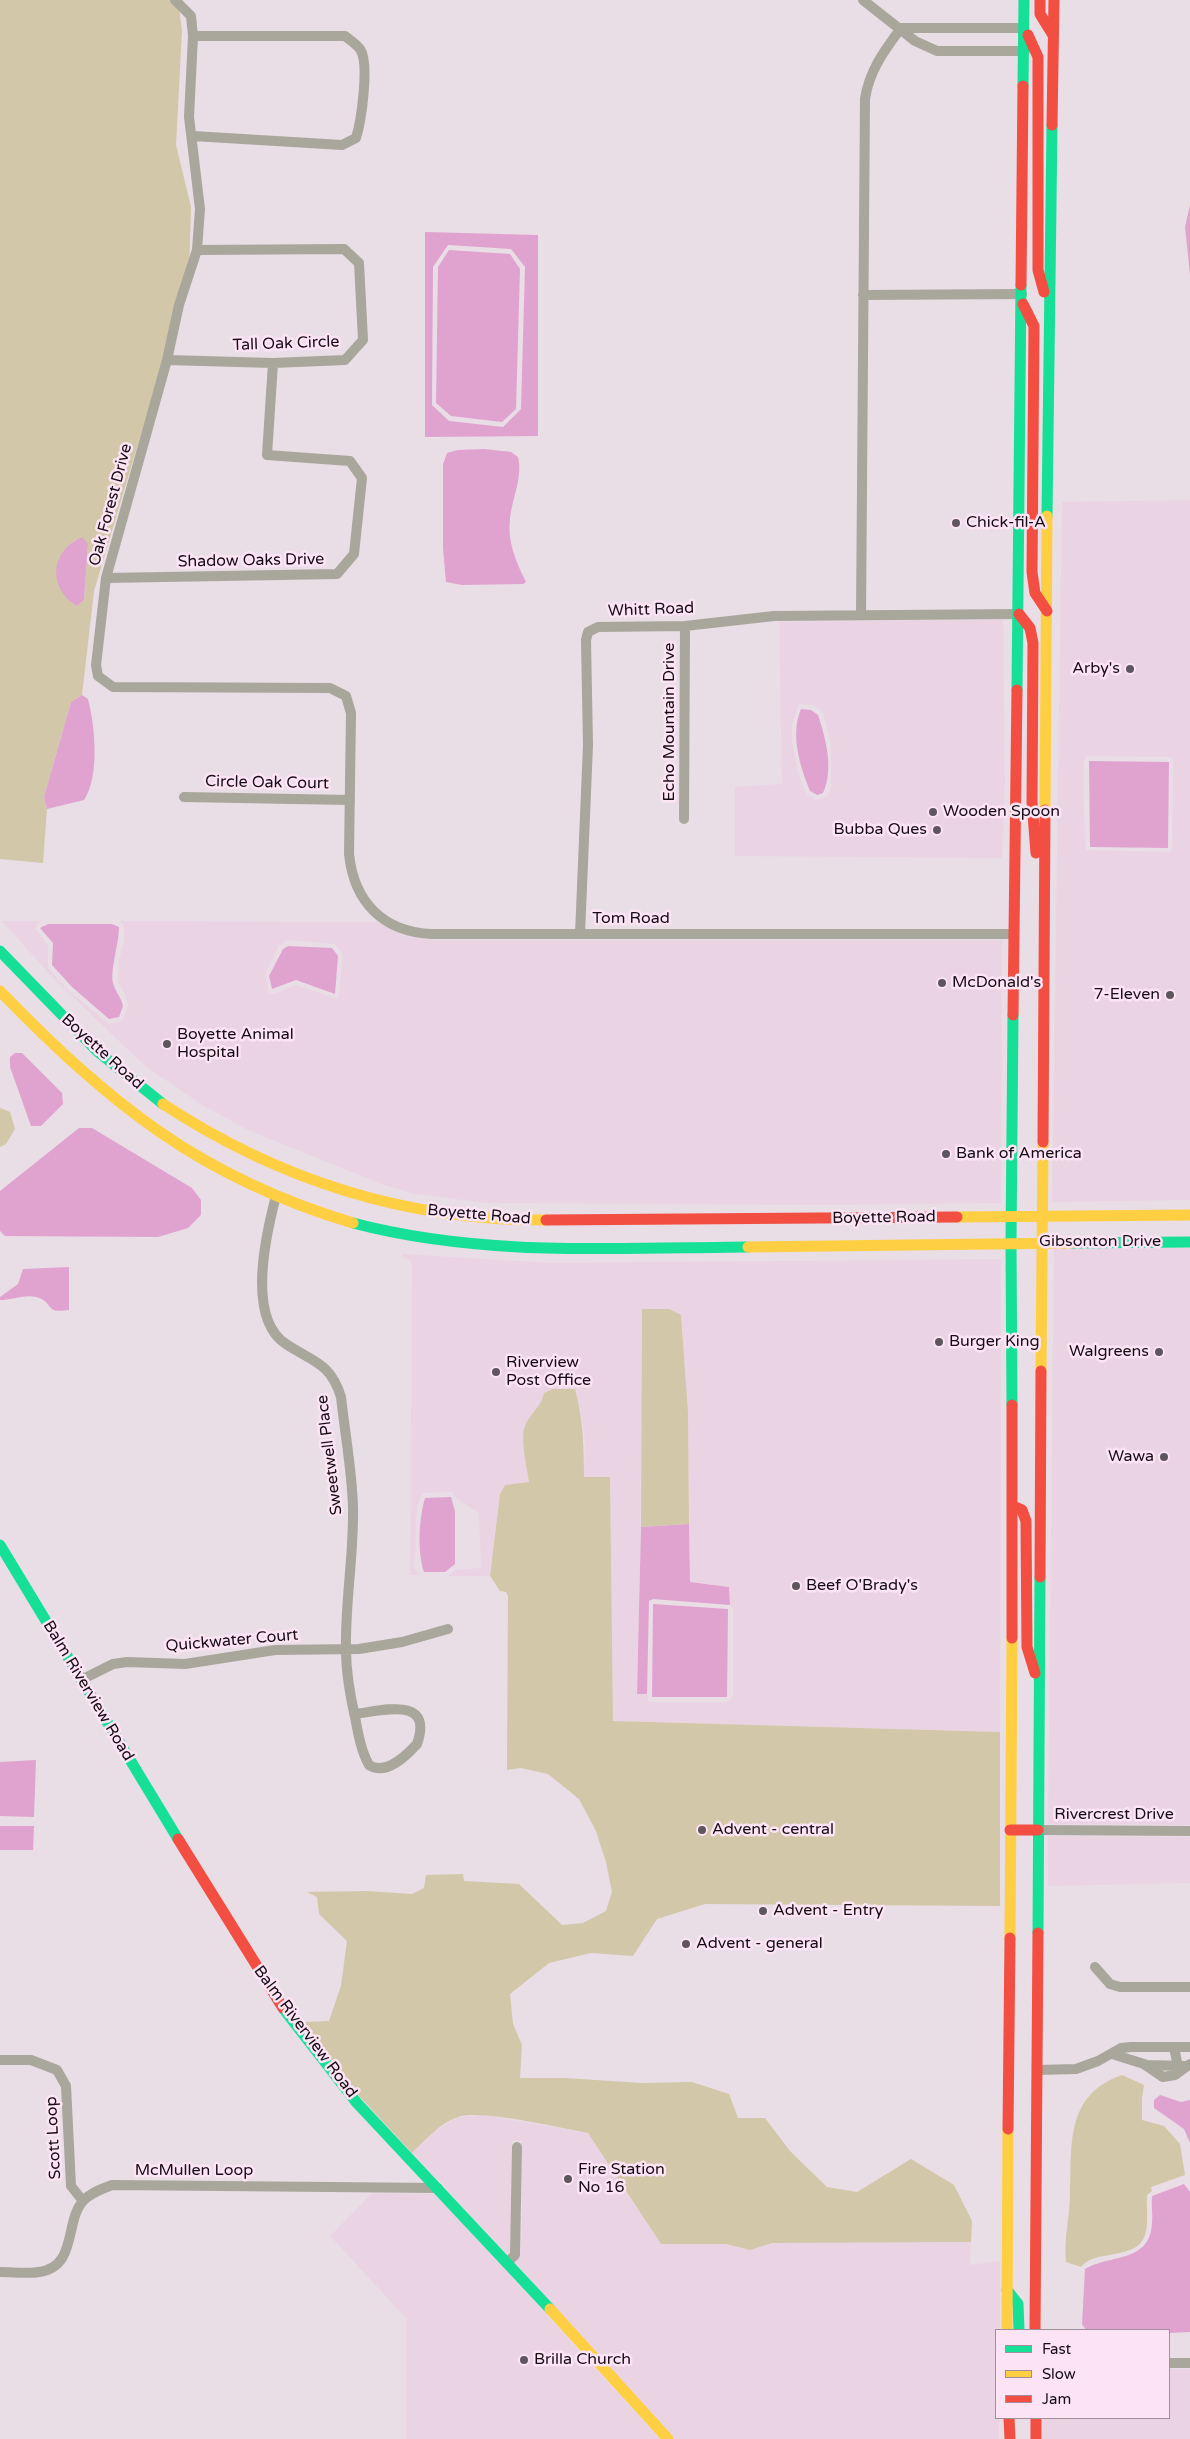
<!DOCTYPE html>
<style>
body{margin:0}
#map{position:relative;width:1190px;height:2439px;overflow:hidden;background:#e9dde6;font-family:"Varela Round",sans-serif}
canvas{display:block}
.legend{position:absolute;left:995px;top:2329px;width:175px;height:90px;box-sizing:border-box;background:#fde4f5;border:1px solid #a08e9b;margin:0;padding:6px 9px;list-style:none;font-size:15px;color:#150d13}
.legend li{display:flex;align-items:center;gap:10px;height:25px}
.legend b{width:25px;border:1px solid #a08e9b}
</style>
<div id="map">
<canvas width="1190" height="2439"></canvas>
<ul class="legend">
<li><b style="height:6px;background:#16e098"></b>Fast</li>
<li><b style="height:6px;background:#ffcf43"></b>Slow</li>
<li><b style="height:6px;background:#f24e42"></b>Jam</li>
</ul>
</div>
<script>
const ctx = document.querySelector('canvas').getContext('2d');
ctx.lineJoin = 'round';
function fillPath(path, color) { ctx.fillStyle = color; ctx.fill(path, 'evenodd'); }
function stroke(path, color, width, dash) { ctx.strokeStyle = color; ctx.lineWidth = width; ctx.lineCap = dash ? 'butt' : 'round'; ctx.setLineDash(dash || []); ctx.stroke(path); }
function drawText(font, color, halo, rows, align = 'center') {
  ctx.font = font + ' "Varela Round",sans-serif'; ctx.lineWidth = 5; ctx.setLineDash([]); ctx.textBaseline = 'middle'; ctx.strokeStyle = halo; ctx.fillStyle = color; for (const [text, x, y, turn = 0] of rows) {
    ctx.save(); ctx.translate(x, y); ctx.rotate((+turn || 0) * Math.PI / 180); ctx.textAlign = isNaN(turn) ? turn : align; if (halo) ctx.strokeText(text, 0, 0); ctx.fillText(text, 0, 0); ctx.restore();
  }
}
const built = new Path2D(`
 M 1190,500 L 1190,1200 L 1052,1202 L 1062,502 ZM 1087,756 L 1169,757 L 1173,759 L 1172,848 L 1170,852 L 1086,850 L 1083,785 L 1084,761 Z
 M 926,620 L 1003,620 L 1005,785 L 1002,858 L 735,856 L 735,787 L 782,784 L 779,622 ZM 799,704 L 813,705 L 823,713 L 831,745 L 831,787 L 827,797 L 817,800 L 807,795 L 798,773 L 792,742 L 792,724 Z
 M 2,921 L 42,921 L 37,924 L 36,929 L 48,946 L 48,968 L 69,991 L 109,1024 L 122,1021 L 128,1006 L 125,994 L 118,982 L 119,960 L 124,942 L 124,925 L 120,921 L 378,922 L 405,936 L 432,940 L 1002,940 L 1001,1203 L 822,1205 L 485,1203 L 411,1193 L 381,1184 L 246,1129 L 204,1106 L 145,1066 L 52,977 ZM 288,940 L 335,944 L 343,955 L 338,999 L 296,985 L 274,994 L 269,993 L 265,975 L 279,946 Z
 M 1054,1248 L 1190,1248 L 1190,1825 L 1048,1824 Z
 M 402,1254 L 552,1263 L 1001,1259 L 1000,1732 L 613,1721 L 610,1477 L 584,1477 L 585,1441 L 580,1408 L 542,1404 L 534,1412 L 524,1449 L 529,1482 L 505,1485 L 500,1494 L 490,1576 L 448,1576 L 455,1570 L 481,1568 L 479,1513 L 456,1498 L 452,1492 L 424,1493 L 421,1496 L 417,1508 L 414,1569 L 421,1575 L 410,1575 L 412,1264 L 409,1260 L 402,1257 ZM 642,1310 L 681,1315 L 688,1412 L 690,1582 L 729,1587 L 730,1605 L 733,1609 L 733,1695 L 727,1702 L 652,1702 L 648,1700 L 647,1694 L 637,1693 L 640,1576 Z
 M 1048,1836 L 1190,1837 L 1190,1883 L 1048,1886 Z
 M 484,2115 L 588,2133 L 661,2244 L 726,2244 L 750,2250 L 772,2243 L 971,2242 L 970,2265 L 1000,2261 L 1000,2330 L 996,2330 L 996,2418 L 999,2418 L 999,2439 L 675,2439 L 515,2263 L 520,2255 L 522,2229 L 522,2141 L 512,2141 L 511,2228 L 510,2252 L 507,2254 L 443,2185 L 443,2182 L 440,2182 L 412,2153 L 432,2133 L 458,2117 Z
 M 372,2193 L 436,2194 L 660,2439 L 406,2439 L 406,2318 L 330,2236 Z
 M 1169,2369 L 1190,2369 L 1190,2439 L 1042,2439 L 1043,2418 L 1169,2418 Z`);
const green = new Path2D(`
 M 0,0 L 178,0 L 182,31 L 176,145 L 191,207 L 189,274 L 94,591 L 82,695 L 71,702 L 44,797 L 47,809 L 43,863 L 0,859 ZM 75,540 L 88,544 L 84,600 L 77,606 L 59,559 Z
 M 0,1108 L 10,1112 L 15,1129 L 6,1144 L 0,1147 Z
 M 642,1309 L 669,1309 L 681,1315 L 688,1412 L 689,1524 L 641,1527 Z
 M 553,1389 L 575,1389 C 583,1419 584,1446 584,1477 L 610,1477 L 613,1721 L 1000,1732 L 1000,1906 L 705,1904 L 657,1919 L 633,1956 L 591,1953 L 549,1963 L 510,1994 L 513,2024 L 522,2045 L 520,2078 L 565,2078 L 641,2083 L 692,2082 L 729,2094 L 738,2118 L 765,2118 L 790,2151 L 827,2187 L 857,2192 L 911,2159 L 954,2185 L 972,2221 L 971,2242 L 772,2243 L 750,2250 L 726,2244 L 661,2244 L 588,2133 C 561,2128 480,2109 458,2117 C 440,2123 425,2140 412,2153 L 361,2098 L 304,2027 L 304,2022 L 329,2021 L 341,1986 L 347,1941 L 319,1914 L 317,1897 L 307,1892 L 366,1891 L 412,1894 L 424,1888 L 426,1875 L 463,1874 L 464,1881 L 519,1884 L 562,1925 L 583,1923 L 606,1911 L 612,1892 L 606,1862 L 596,1831 L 579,1799 L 548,1774 L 521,1768 L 507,1770 L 508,1596 L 506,1592 L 500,1591 L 490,1576 L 500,1494 L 505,1485 L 529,1482 C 527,1468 520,1439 525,1426 C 530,1413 541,1408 544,1393 Z
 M 1122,2075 L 1144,2085 L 1142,2098 L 1142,2120 L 1164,2126 L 1180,2144 L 1185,2175 L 1151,2187 L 1152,2191 L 1147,2195 C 1146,2209 1149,2222 1145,2235 C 1137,2261 1094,2249 1081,2267 L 1066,2262 C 1064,2237 1069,2221 1070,2197 C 1072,2147 1064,2095 1122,2075 Z`);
const water = new Path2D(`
 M 1190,205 L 1190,274 L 1185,227 Z
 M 425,232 L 538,235 L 538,436 L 425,437 ZM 448,245 L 511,249 L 525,267 L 521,409 L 503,427 L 449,421 L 432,405 L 433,267 Z
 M 449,250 L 510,254 L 520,269 L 516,409 L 502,422 L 451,416 L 436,403 L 438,267 Z
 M 484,449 L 511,452 L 518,457 C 523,478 512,498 510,519 C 507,541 516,562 526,582 L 523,584 L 462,585 L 446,582 L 443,548 L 443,464 L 447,453 L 458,450 Z
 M 82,537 L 88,544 L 84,600 L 77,606 C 47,588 50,551 82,537 Z
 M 82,695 L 88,699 C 95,726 100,776 84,800 L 47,809 L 44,797 L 71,702 Z
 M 801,709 L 811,710 L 818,715 C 826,739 834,769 823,793 L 817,795 L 810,791 C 800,766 790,735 801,709 Z
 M 1089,761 L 1169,762 L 1168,848 L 1090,847 Z
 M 48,924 L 112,924 L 119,927 C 119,943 110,970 113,983 C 115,991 121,997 123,1006 L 119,1017 L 109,1019 L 72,987 L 52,965 L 53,943 L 40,928 Z
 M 288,946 L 332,948 L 338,956 L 335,994 L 296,980 L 272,989 L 269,976 L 283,949 Z
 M 15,1053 L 22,1053 L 62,1093 L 63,1104 L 41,1126 L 31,1126 L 10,1067 L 10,1057 Z
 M 79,1128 L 92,1128 L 192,1188 L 201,1200 L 201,1215 L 188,1228 L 158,1237 L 5,1236 L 0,1231 L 0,1191 Z
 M 69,1267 L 69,1310 C 43,1314 55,1302 36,1297 C 25,1294 11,1300 0,1300 L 0,1297 L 18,1284 L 23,1269 Z
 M 451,1497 L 455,1511 L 455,1564 L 445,1572 L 424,1572 C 417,1551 419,1519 425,1498 Z
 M 689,1524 L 690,1582 L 729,1587 L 730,1605 L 653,1599 L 649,1601 L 647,1694 L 637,1694 L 641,1527 Z
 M 653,1604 L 728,1609 L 727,1697 L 652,1697 Z
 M 36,1760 L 34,1817 L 0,1816 L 0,1762 Z
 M 0,1826 L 34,1826 L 33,1850 L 0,1850 Z
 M 1160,2095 L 1181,2102 L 1190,2100 L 1190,2143 L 1184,2129 L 1154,2108 L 1154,2100 Z
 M 1184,2184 L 1190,2192 L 1190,2332 L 1169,2333 L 1169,2330 L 1086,2330 L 1082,2324 L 1085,2269 C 1111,2254 1150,2263 1152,2223 C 1153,2214 1151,2205 1152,2196 Z`);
const street = new Path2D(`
 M 175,0 L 191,16 L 193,36 L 189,117 L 200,209 L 197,250 L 179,305 L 167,360 L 106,578 L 96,665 L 98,676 L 113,687 L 330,688 L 346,696 L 351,713 L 349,854 C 354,902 383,932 432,934 L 1013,934
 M 863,0 L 915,41 L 937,51 L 1025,51
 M 901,28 L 1024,28
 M 193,136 L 342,145 L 356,138 C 361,122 370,63 360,49 C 356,44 350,40 345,36 L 193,36
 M 863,295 L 1022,294
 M 167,360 L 273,363 L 345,360 L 363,340 L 359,263 L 344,249 L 197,250
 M 106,578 L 337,574 L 354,554 L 362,478 L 350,461 L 267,455 L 273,363
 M 861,615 L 865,99 C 869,71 884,51 901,28
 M 184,797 L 350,800
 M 684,819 L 685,626
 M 580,934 L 588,745 L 586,640 L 588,632 L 598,627 L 685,626 L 774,616 L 1019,614
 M 276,1196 C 266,1234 246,1318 286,1344 C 313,1362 330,1362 341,1397 C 345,1434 352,1471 353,1507 C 354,1555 345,1602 346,1649 C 346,1672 350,1695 355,1717 C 358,1733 361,1751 369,1765 C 386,1776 406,1756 417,1744 C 434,1695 382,1711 354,1714
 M 81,1680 L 113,1664 L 127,1662 L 185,1664 L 275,1650 L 359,1649 L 402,1642 L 448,1629
 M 1038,1830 L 1190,1831
 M 1095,1967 L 1110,1984 L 1120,1987 L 1190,1987
 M 1174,2047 L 1178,2067
 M 1112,2054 L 1144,2064 L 1163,2077 L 1175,2075 L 1190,2064
 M 0,2060 L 31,2060 L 57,2070 L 66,2086 L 71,2186 L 83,2201
 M 1145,2065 L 1187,2066
 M 1037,2070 L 1076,2069 L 1098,2061 L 1121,2048 L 1131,2047 L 1190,2047
 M 507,2263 L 515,2255 L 517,2147
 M 0,2272 C 13,2272 27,2274 39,2272 C 78,2267 64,2220 84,2200 C 92,2192 102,2189 112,2185 L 438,2188
 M 1169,2363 L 1190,2363`);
const fast = new Path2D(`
 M 1023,86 L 1024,0
 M 1047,516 L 1052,125
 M 1017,690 L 1021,285
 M 0,951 L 97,1051 L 163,1104
 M 353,1223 C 482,1257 616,1248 748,1247
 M 1071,1243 L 1190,1242
 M 1012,1405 L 1011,1243 L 1013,1015
 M 0,1545 L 178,1839
 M 1038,1933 L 1040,1577
 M 283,2008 L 357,2103 L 550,2309
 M 1007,2290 L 1018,2304 L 1019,2330`);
const slow = new Path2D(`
 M 1045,810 L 1047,516
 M 0,991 C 110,1104 199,1177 353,1223
 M 163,1104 C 279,1180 407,1221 546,1220
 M 957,1217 L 1190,1215
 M 748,1247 L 1071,1243
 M 1041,1371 L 1043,1142
 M 1010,1938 L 1012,1638
 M 550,2309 L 668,2439
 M 1007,2330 L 1008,2129`);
const jam = new Path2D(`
 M 1040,0 L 1040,14 L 1053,35
 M 1028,35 L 1038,57 L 1038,270 L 1044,292
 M 1052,125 L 1054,0
 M 1021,285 L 1023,86
 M 1023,304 L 1034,326 L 1032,572 L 1035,593 L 1047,611
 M 1019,614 L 1030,628 L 1033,643 L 1032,802 L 1036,853
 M 1013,1015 L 1017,690
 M 1043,1142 L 1045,810
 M 546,1220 L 957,1217
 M 1013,1506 L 1022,1510 L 1026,1521 L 1027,1647 L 1035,1673
 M 1040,1577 L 1041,1371
 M 1012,1638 L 1012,1405
 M 1010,1830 L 1038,1830
 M 178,1839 L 283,2008
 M 1008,2129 L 1010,1938
 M 1035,2330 L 1038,1933
 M 1009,2418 L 1010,2439
 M 1036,2418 L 1036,2439`);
const markers = [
 [956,523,5,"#5f565d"],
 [1130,669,5,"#5f565d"],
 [933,812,5,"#5f565d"],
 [937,830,5,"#5f565d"],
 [942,983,5,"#5f565d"],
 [1170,995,5,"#5f565d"],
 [167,1044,5,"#5f565d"],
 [946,1154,5,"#5f565d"],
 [939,1342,5,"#5f565d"],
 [1159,1352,5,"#5f565d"],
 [496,1372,5,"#5f565d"],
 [1164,1457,5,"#5f565d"],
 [796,1586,5,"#5f565d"],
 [702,1830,5,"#5f565d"],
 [763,1911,5,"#5f565d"],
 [686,1944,5,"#5f565d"],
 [568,2179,5,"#5f565d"],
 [524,2360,5,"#5f565d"]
];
const streetNames = [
 ["Tall Oak Circle",286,344,-2],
 ["Oak Forest Drive",111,505,-75],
 ["Shadow Oaks Drive",251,561,-1],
 ["Whitt Road",651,610,-2],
 ["Echo Mountain Drive",670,722,-90],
 ["Circle Oak Court",267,783,1],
 ["Tom Road",631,919],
 ["Boyette Road",102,1052,42],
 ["Boyette Road",479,1215,5],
 ["Boyette Road",884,1218,-1],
 ["Gibsonton Drive",1100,1242],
 ["Sweetwell Place",330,1455,-97],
 ["Quickwater Court",232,1641,-5],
 ["Balm Riverview Road",88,1691,59],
 ["Rivercrest Drive",1114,1815],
 ["Balm Riverview Road",305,2032,53],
 ["Scott Loop",54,2138,-93],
 ["McMullen Loop",194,2171]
];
const poiNames = [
 ["Chick-fil-A",966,523],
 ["Arby's",1120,669,"right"],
 ["Wooden Spoon",943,812],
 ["Bubba Ques",927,830,"right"],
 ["McDonald's",952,983],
 ["7-Eleven",1160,995,"right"],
 ["Boyette Animal",177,1035],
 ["Hospital",177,1053],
 ["Bank of America",956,1154],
 ["Burger King",949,1342],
 ["Walgreens",1149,1352,"right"],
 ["Riverview",506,1363],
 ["Post Office",506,1381],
 ["Wawa",1154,1457,"right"],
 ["Beef O'Brady's",806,1586],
 ["Advent - central",712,1830],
 ["Advent - Entry",773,1911],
 ["Advent - general",696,1944],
 ["Fire Station",578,2170],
 ["No 16",578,2188],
 ["Brilla Church",534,2360]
];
fillPath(built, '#ead4e3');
fillPath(green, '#d2c7a8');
fillPath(water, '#e0a3d0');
stroke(street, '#a9a69b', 10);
stroke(fast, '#16e098', 11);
stroke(slow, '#ffcf43', 11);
stroke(jam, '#f24e42', 11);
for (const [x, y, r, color] of markers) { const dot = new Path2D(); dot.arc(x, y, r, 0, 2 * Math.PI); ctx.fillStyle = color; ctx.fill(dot); stroke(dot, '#fde4f5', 2); }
drawText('16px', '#150d13', '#fde4f5', streetNames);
drawText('16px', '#150d13', '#fde4f5', poiNames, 'left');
</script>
